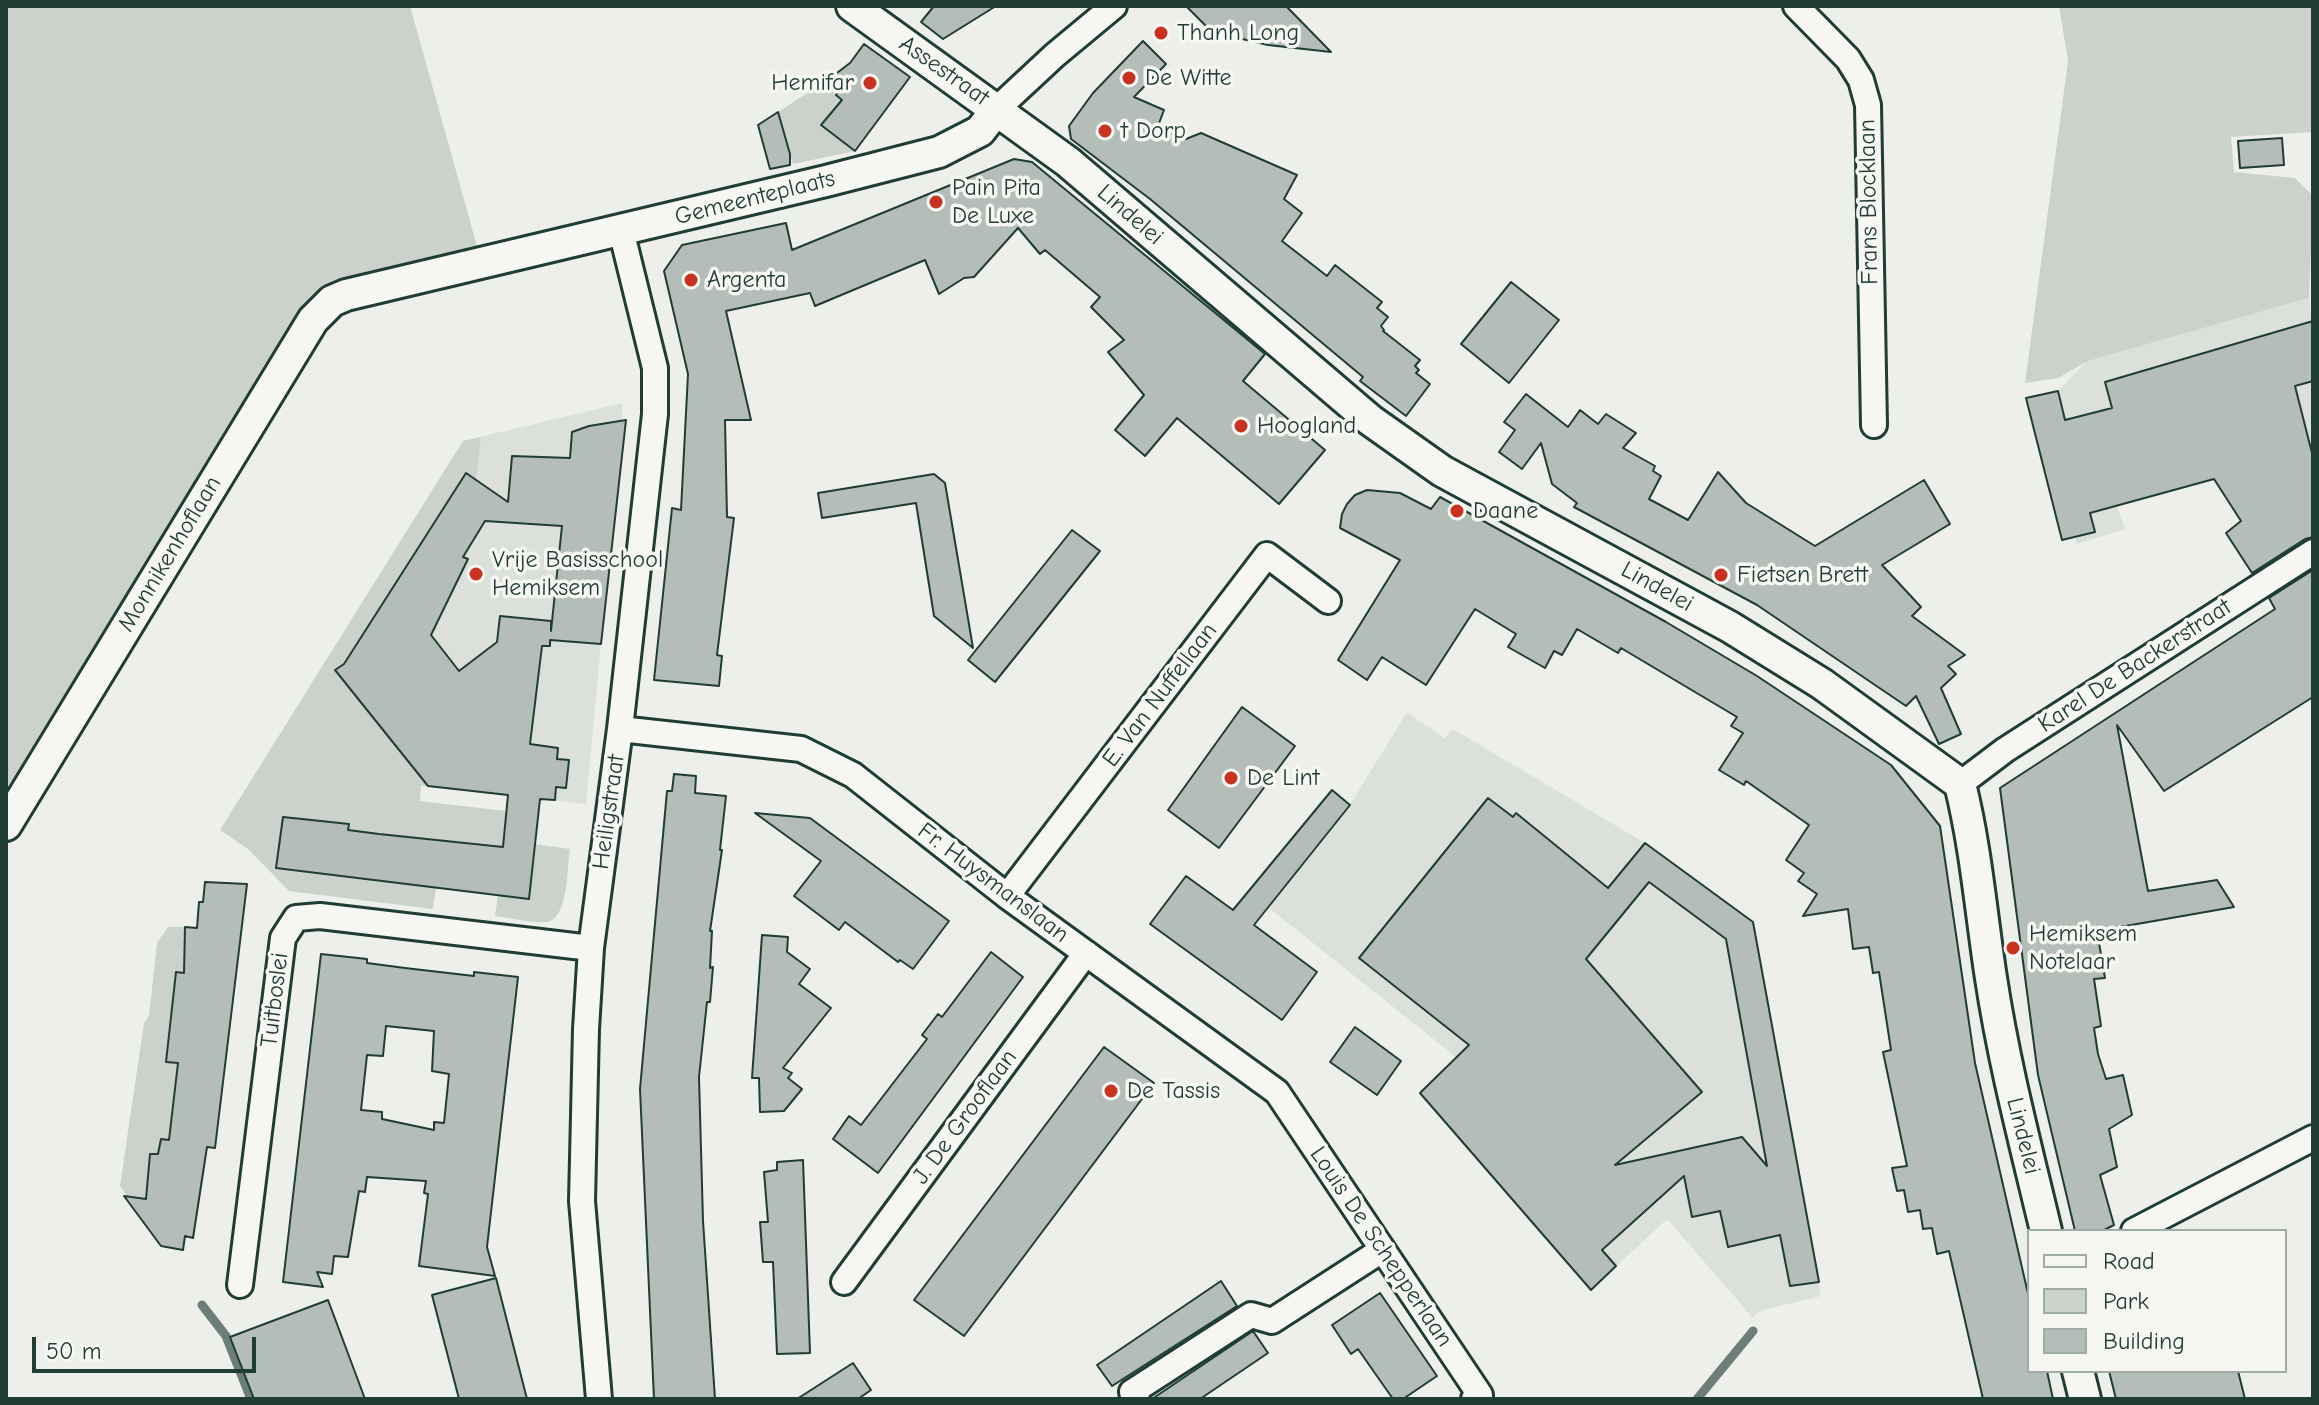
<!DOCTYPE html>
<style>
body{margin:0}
#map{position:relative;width:2319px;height:1405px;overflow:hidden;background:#edefea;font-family:"Comic Neue",sans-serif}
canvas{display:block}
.frame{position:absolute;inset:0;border:8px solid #1f3d34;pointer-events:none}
.legend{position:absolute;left:2027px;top:1229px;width:260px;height:144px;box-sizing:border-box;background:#f6f6f2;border:2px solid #a0aca6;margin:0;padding:10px 14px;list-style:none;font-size:24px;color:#1f3d34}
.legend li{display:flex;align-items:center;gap:16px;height:40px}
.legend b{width:40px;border:2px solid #a0aca6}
.scale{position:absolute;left:32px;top:1337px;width:224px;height:36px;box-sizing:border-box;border:4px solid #1f3d34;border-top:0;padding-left:10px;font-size:24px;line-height:28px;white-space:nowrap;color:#1f3d34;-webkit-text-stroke:6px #f6f6f2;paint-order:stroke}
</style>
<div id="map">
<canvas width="2319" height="1405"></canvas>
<div class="frame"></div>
<ul class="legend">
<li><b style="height:10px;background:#f6f6f2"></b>Road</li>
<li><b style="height:22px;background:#cbd2cc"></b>Park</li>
<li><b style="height:22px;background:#b4bdb8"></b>Building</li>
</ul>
<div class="scale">50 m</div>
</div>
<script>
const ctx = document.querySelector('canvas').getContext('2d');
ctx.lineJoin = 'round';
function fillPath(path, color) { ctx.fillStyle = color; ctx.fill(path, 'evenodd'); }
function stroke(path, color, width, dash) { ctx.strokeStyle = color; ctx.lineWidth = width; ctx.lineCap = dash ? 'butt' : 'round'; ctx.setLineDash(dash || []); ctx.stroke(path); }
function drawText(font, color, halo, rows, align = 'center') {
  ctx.font = font + ' "Comic Neue",sans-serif'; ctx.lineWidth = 7; ctx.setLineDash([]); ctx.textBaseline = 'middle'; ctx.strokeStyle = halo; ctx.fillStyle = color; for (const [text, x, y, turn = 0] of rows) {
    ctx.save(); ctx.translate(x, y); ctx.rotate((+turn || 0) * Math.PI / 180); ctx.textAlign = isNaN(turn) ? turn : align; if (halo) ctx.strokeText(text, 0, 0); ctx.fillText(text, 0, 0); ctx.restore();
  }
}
const built = new Path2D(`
 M 2309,298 L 2313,332 L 2313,451 L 2117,506 L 2125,529 L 2077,544 L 2075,537 L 2062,540 L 2026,398 L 2058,391 L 2087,361 Z
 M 622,403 L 622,421 L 588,427 L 565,641 L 601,644 L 586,804 L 421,786 L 292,715 L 463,441 Z
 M 1407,712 L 1444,738 L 1453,729 L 1645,843 L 1753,922 L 1821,1296 L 1759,1311 L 1753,1318 L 1667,1219 L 1591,1290 L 1420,1093 L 1456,1057 L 1268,907 L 1350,805 Z`);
const green = new Path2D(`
 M 6,6 L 410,6 L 482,264 L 346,295 L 6,825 Z
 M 2059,6 L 2313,6 L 2313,132 L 2231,137 L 2234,172 L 2295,178 L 2310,193 L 2313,201 L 2309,298 L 2088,361 L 2058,378 L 2025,383 L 2068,61 Z
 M 829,79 L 841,88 L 836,95 L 842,100 L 822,125 L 855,151 L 793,164 L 778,112 Z
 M 481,437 L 476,480 L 466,474 L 359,639 L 374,645 L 335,670 L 428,786 L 421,786 L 420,801 L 506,811 L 503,847 L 348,830 L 348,824 L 283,818 L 276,868 L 436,888 L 433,909 L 289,891 L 248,849 L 220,830 L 463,441 Z
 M 535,844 L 570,849 C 567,867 569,920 546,922 C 530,923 511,918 495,916 L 498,895 L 529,899 Z
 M 168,927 L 185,927 L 184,973 L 176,973 L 166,1061 L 178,1063 L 170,1141 L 161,1140 L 158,1154 L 150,1154 L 149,1166 L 154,1167 L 150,1199 L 127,1196 L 120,1186 L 144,1023 L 149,1016 L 157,943 Z`);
const stream = new Path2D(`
 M 202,1305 L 226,1336 L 251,1399
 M 1697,1399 L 1753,1331`);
const building = new Path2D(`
 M 934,6 L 996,6 L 943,39 L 921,22 Z
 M 1186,6 L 1286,6 L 1331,52 L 1268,45 L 1212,32 Z
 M 1143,41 L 1166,64 L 1134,97 L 1164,110 L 1158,126 L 1186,139 L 1201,133 L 1297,175 L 1284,199 L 1302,213 L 1282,241 L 1327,276 L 1335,265 L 1382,302 L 1377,308 L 1388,317 L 1381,326 L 1384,330 L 1383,331 L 1420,360 L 1415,366 L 1419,370 L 1416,373 L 1430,384 L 1406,416 L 1360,381 L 1363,377 L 1150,199 L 1071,139 L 1069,126 L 1093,93 Z
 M 864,44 L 910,77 L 855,151 L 821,125 L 842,100 L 836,95 L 841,88 L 829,79 L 850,63 Z
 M 778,112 L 790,154 L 790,165 L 770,169 L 758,125 Z
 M 2282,138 L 2284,165 L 2240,168 L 2238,141 Z
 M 1014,159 L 1032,162 L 1265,354 L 1243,381 L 1325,450 L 1279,504 L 1177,418 L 1145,456 L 1115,430 L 1144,395 L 1108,352 L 1124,340 L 1091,307 L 1100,297 L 1045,250 L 1040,254 L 1018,228 L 974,277 L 964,278 L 939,294 L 925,260 L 815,306 L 810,293 L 726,311 L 751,420 L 725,420 L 727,517 L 734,518 L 717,655 L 722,656 L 719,686 L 654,680 L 672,508 L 681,510 L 688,374 L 664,271 L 682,245 L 786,223 L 792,250 Z
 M 1511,282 L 1559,320 L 1509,383 L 1461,344 Z
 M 2313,321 L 2313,381 L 2295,386 L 2313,457 L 2313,537 L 2305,539 L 2252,573 L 2226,533 L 2241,521 L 2214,479 L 2090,513 L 2095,532 L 2062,540 L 2026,398 L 2058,391 L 2065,420 L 2112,408 L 2105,382 Z
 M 1526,394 L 1568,427 L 1580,410 L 1598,424 L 1606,414 L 1636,433 L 1623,448 L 1655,466 L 1653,471 L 1661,476 L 1649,499 L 1688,520 L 1718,472 L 1746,503 L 1815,546 L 1924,480 L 1950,524 L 1882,565 L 1921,607 L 1912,616 L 1965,655 L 1948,666 L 1956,674 L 1941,688 L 1961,734 L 1939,744 L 1916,696 L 1906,706 L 1757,605 L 1574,507 L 1577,503 L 1552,484 L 1541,443 L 1522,469 L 1499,452 L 1515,430 L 1504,422 Z
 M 626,420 L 601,644 L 550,640 L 550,646 L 542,646 L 530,744 L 558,748 L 557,759 L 569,760 L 566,788 L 556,787 L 555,800 L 540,799 L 529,899 L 276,868 L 283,817 L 349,824 L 348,830 L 379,834 L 503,847 L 508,795 L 428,786 L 335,670 L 344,664 L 466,473 L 508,502 L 512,456 L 570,458 L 572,432 L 589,426 ZM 485,521 L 562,526 L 551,631 L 551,621 L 500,616 L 497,642 L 459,671 L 431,635 L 468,559 L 463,557 Z
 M 934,474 L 945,483 L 973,648 L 934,616 L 916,503 L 822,518 L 818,493 Z
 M 1367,490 L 1400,493 L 1431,509 L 1440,497 L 1666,622 L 1757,676 L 1891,765 L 1940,826 L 1975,1063 L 2029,1298 L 2029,1371 L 2047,1371 L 2053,1399 L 1983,1399 L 1949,1251 L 1937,1254 L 1932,1228 L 1923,1229 L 1920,1210 L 1908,1212 L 1904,1190 L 1897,1191 L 1892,1168 L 1907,1166 L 1883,1052 L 1891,1050 L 1879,972 L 1873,973 L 1869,947 L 1853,949 L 1848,909 L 1803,916 L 1817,894 L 1798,881 L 1804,873 L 1786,860 L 1809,825 L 1746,781 L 1744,785 L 1719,770 L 1743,733 L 1731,726 L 1737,717 L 1621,648 L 1618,653 L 1577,629 L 1562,655 L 1554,651 L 1545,668 L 1508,647 L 1516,634 L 1475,609 L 1426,685 L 1382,657 L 1367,680 L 1338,660 L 1400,560 L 1340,528 L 1342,514 L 1347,504 L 1355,495 Z
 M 1072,530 L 1100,551 L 995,682 L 968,660 Z
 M 2313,570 L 2313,697 L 2164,791 L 2117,725 L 2148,891 L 2217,880 L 2234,907 L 2097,931 L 2105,978 L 2094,979 L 2101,1026 L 2094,1028 L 2098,1054 L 2106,1079 L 2123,1075 L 2132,1115 L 2109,1129 L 2117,1167 L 2100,1175 L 2114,1225 L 2102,1231 L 2075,1231 L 2038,1075 L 2000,788 L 2275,609 L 2269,598 Z
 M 1242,707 L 1295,746 L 1219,848 L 1168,810 Z
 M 674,774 L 696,776 L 695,793 L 726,796 L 720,850 L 722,850 L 710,931 L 712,931 L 710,968 L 713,967 L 710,1002 L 707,1002 L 699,1077 L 703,1221 L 715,1399 L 654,1399 L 640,1089 L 667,791 L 672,791 Z
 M 1332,790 L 1350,805 L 1254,925 L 1317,972 L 1282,1020 L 1150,924 L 1186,876 L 1233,910 Z
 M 1488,798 L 1513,817 L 1516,813 L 1608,888 L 1645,843 L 1753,922 L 1819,1282 L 1790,1286 L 1780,1235 L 1728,1247 L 1720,1211 L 1692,1217 L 1684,1176 L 1602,1250 L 1616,1266 L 1591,1290 L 1420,1093 L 1469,1045 L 1359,958 ZM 1649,882 L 1726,939 L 1767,1166 L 1742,1137 L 1615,1165 L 1702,1092 L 1586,959 Z
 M 755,813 L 810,818 L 949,921 L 913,969 L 900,960 L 898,962 L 845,922 L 839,930 L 794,896 L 821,861 Z
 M 205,882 L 247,884 L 215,1148 L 207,1147 L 193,1238 L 185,1236 L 183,1250 L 161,1246 L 124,1196 L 146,1199 L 150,1154 L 158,1154 L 161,1139 L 169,1140 L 178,1063 L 166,1062 L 176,972 L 184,973 L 185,927 L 197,928 L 199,902 L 203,902 Z
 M 762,935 L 788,937 L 787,952 L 810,969 L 799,984 L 831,1008 L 783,1068 L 792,1073 L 788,1078 L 802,1089 L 784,1111 L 760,1112 L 759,1078 L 752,1078 Z
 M 991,952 L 1023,977 L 878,1173 L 833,1139 L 849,1116 L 861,1125 L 927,1039 L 922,1035 L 938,1014 L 942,1017 Z
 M 321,954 L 367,959 L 367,963 L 405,968 L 474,976 L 474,972 L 518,977 L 487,1247 L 495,1276 L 419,1266 L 428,1194 L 424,1193 L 426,1181 L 367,1177 L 365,1192 L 359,1191 L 348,1257 L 334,1256 L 332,1274 L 317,1272 L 323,1287 L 283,1282 ZM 386,1026 L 434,1031 L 432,1071 L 449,1074 L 444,1123 L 434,1122 L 434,1130 L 382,1119 L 382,1112 L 361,1110 L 367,1055 L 383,1056 Z
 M 1355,1027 L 1401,1061 L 1377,1095 L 1330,1062 Z
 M 1104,1047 L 1154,1083 L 964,1336 L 914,1300 Z
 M 803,1160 L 810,1353 L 777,1354 L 773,1262 L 763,1262 L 760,1222 L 768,1222 L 764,1172 L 777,1170 L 777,1162 Z
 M 496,1278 L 527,1399 L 459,1399 L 432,1295 Z
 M 1221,1281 L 1237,1306 L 1112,1386 L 1097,1365 Z
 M 1380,1293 L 1437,1376 L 1403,1399 L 1393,1399 L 1358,1349 L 1351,1354 L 1332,1325 Z
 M 328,1300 L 365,1399 L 254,1399 L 230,1337 Z
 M 1253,1331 L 1268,1353 L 1200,1399 L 1152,1399 Z
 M 853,1363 L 871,1390 L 858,1399 L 797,1399 Z
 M 2109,1371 L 2238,1371 L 2245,1399 L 2116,1399 Z`);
const minor = new Path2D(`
 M 1796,6 L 1848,59 L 1861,80 L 1868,105 L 1874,425
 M 998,108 L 1055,55 L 1114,6
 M 620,729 L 801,749 L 853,775 L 1007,896 L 1277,1092 L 1480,1395 L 1474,1399
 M 1960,784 L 2005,750 L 2313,552
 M 1007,896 L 1267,555 L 1328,601
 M 2134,1231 L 2313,1138
 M 844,1282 L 1086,953
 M 240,1285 L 283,938 L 296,918 L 320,916 L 591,948
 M 599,1399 L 582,1201 L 586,1029 L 591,948 L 620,729 L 655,414 L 655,368 L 621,230
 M 1137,1399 L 1132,1392 L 1251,1315 L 1272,1321 L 1382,1250`);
const tertiary = new Path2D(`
 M 852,6 L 1068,162 L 1370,420 L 1442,471 L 1730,627 L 1822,684 L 1960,784 C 1976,848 1981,913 1991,978 C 2004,1064 2026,1147 2046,1231
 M 6,825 L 313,320 L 332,301 L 346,295 L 826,181 L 939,152 L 980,131 L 998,108
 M 2078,1371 L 2085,1399`);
const markers = [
 [1161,33,8,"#c8321e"],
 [1129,78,8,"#c8321e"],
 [870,83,8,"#c8321e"],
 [1105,131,8,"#c8321e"],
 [936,202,8,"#c8321e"],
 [691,280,8,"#c8321e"],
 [1241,426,8,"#c8321e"],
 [1457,511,8,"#c8321e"],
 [476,574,8,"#c8321e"],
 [1721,575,8,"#c8321e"],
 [1231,778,8,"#c8321e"],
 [2013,948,8,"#c8321e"],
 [1111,1091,8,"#c8321e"]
];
const poiNames = [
 ["Thanh Long",1177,33],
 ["De Witte",1145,78],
 ["Hemifar",854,83,"right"],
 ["t Dorp",1121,131],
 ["Pain Pita",952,188],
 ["De Luxe",952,216],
 ["Argenta",707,280],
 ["Hoogland",1257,426],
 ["Daane",1473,511],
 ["Vrije Basisschool",492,560],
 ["Hemiksem",492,588],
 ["Fietsen Brett",1737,575],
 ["De Lint",1247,778],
 ["Hemiksem",2029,934],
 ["Notelaar",2029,962],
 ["De Tassis",1127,1091]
];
const streetNames = [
 ["Assestraat",944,71,35],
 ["Gemeenteplaats",755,198,-14],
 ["Frans Blocklaan",1869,202,-91],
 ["Lindelei",1130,215,41],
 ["Monnikenhoflaan",170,554,-59],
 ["Lindelei",1657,587,29],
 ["Karel De Backerstraat",2135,666,-33],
 ["E. Van Nuffellaan",1160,695,-53],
 ["Heiligstraat",609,812,-82],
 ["Fr. Huysmanslaan",993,883,37],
 ["Tuitboslei",275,1000,-83],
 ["J. De Grooflaan",965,1117,-54],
 ["Lindelei",2023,1136,76],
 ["Louis De Schepperlaan",1381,1247,56]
];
fillPath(built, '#dce0db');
fillPath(green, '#cbd2cc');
stroke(stream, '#6c7e77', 9);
fillPath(building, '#b4bdb8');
stroke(building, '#1f3d34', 2);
stroke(minor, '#1f3d34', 30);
stroke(tertiary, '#1f3d34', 36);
stroke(minor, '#f6f6f2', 24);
stroke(tertiary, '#f6f6f2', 30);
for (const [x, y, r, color] of markers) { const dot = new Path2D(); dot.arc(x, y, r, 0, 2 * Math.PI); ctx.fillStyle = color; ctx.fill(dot); stroke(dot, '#f6f6f2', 3); }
drawText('24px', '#1f3d34', '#f6f6f2', poiNames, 'left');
drawText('24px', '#1f3d34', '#f6f6f2', streetNames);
</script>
